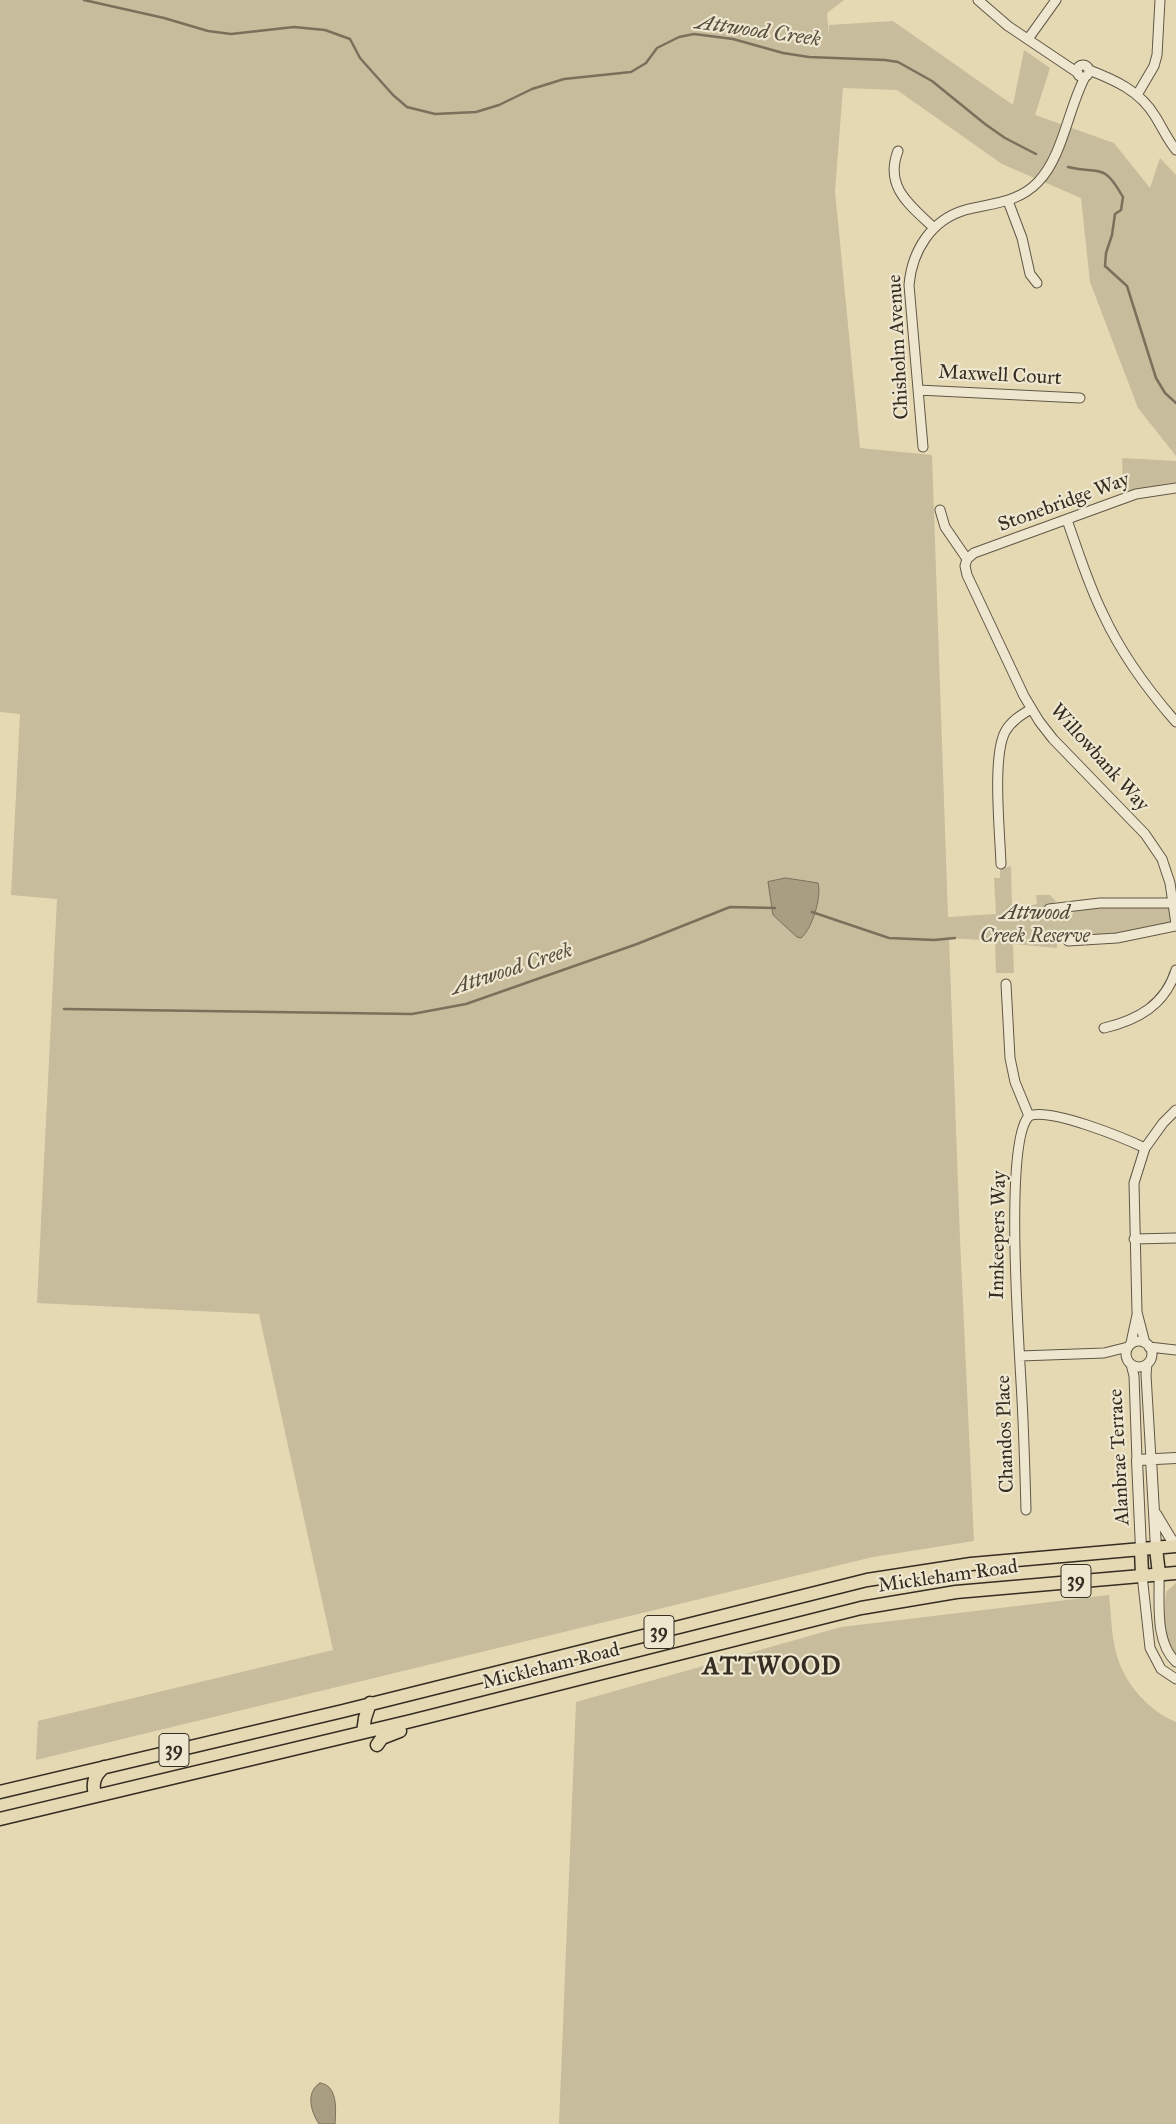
<!DOCTYPE html>
<style>
body{margin:0}
canvas{display:block;background:#e5d9b4}
</style>
<canvas width="1176" height="2124"></canvas>
<script>
const ctx = document.querySelector('canvas').getContext('2d');
ctx.lineJoin = 'round';
function fillPath(path, color) { ctx.fillStyle = color; ctx.fill(path, 'evenodd'); }
function stroke(path, color, width, dash) { ctx.strokeStyle = color; ctx.lineWidth = width; ctx.lineCap = dash ? 'butt' : 'round'; ctx.setLineDash(dash || []); ctx.stroke(path); }
function drawText(font, color, halo, rows, align = 'center') {
  ctx.font = font + ' "IM FELL Great Primer",serif'; ctx.lineWidth = 4.5; ctx.setLineDash([]); ctx.textBaseline = 'middle'; ctx.strokeStyle = halo; ctx.fillStyle = color; for (const [text, x, y, turn = 0] of rows) {
    ctx.save(); ctx.translate(x, y); ctx.rotate((+turn || 0) * Math.PI / 180); ctx.textAlign = isNaN(turn) ? turn : align; if (halo) ctx.strokeText(text, 0, 0); ctx.fillText(text, 0, 0); ctx.restore();
  }
}
const green = new Path2D(`
 M 0,0 L 844,0 L 827,13 L 829,36 L 829,25 L 893,21 L 1013,105 L 1024,50 L 1050,68 L 1035,115 L 1114,143 L 1150,188 L 1160,158 L 1176,175 L 1176,456 L 1138,408 L 1090,282 L 1081,198 L 1002,164 L 897,90 L 843,88 L 835,191 L 860,448 L 932,455 L 948,917 L 996,914 L 994,878 L 1000,878 L 1000,869 L 1011,866 L 1012,909 L 1037,904 L 1036,895 L 1050,895 L 1056,901 L 1051,907 L 1064,913 L 1067,918 L 1071,918 L 1074,911 L 1078,908 L 1170,907 L 1173,922 L 1140,933 L 1093,936 L 1088,929 L 1084,929 L 1079,936 L 1067,936 L 1057,941 L 1057,948 L 1013,944 L 1014,973 L 996,973 L 995,941 L 949,938 L 960,1239 L 974,1541 L 873,1557 L 36,1760 L 38,1721 L 333,1650 L 259,1314 L 37,1303 L 57,899 L 11,895 L 20,714 L 0,712 Z
 M 1122,458 L 1176,461 L 1176,482 L 1126,491 L 1123,483 Z
 M 1176,1583 L 1176,1656 C 1160,1634 1164,1618 1166,1592 Z
 M 1109,1595 C 1113,1636 1111,1662 1139,1695 C 1150,1707 1161,1716 1176,1722 L 1176,2124 L 559,2124 L 576,1702 L 841,1627 Z`);
const water = new Path2D(`
 M 786,878 L 818,883 C 822,897 812,929 801,938 L 797,937 L 773,915 L 768,882 Z
 M 320,2083 C 338,2085 336,2110 335,2124 L 319,2124 C 311,2112 305,2092 320,2083 Z`);
const stream = new Path2D(`
 M 84,0 L 164,18 L 208,31 L 231,34 L 294,27 L 325,30 L 350,39 L 360,58 L 393,95 L 407,107 L 435,114 L 476,112 L 499,105 L 532,89 L 564,79 L 631,72 L 646,63 L 657,48 L 679,37 L 694,34 L 733,39 L 783,53 L 809,57 L 885,60 L 898,62 L 932,81 L 985,124 L 1005,138 L 1036,154
 M 1068,167 C 1102,175 1103,162 1123,197 L 1121,210 L 1115,214 L 1112,235 L 1106,253 L 1105,266 L 1127,286 L 1156,378 L 1165,393 L 1176,403
 M 812,912 L 889,938 L 934,940 L 955,938
 M 64,1009 L 412,1014 L 466,1004 L 637,944 L 730,907 L 775,908`);
const minor = new Path2D(`
 M 978,0 L 1008,26 L 1078,73
 M 1028,39 L 1056,0
 M1077 71a6 6 0 1 1 12 0a6 6 0 1 1-12 0Z
 M 1089,70 C 1115,80 1140,91 1155,116 C 1162,127 1167,139 1176,150
 M 1137,95 L 1154,66 L 1157,55 L 1160,0
 M 898,151 C 884,187 910,205 934,228
 M 1008,201 L 1022,238 L 1030,274 L 1037,283
 M 918,390 L 1080,398
 M 923,447 L 909,285 C 912,251 931,220 965,210 C 992,203 1018,203 1038,182 C 1063,156 1068,109 1085,77
 M 940,510 L 945,527 L 967,559 L 965,566 L 967,575 L 1024,696 L 1039,721 L 1053,739 L 1145,834 L 1162,859 L 1170,883 L 1176,924
 M 1067,520 C 1078,551 1088,584 1103,614 C 1121,653 1147,689 1176,722
 M 967,559 L 974,553 L 1136,494 L 1176,488
 M 1001,864 C 1000,833 992,757 1005,732 C 1011,721 1021,715 1031,709
 M 1049,909 L 1100,903 L 1173,903
 M 1068,941 L 1117,938 L 1176,926
 M 1006,984 L 1010,1058 L 1015,1082 L 1029,1116
 M 1104,1028 C 1138,1020 1165,1005 1176,970
 M 1029,1116 C 1049,1107 1124,1138 1145,1148
 M 1134,1239 L 1176,1238
 M1126 1354a13 13 0 1 1 26 0a13 13 0 1 1-26 0Z
 M 1131,1343 L 1137,1315
 M 1145,1343 L 1137,1312 L 1134,1183 L 1145,1148 L 1163,1123 L 1176,1110
 M 1149,1347 L 1176,1350
 M 1020,1356 L 1104,1353 L 1128,1347
 M 1131,1364 L 1134,1376 L 1137,1460
 M 1147,1364 L 1146,1375 L 1151,1459
 M 1026,1510 C 1025,1473 1024,1436 1022,1400 C 1020,1355 1003,1142 1029,1116
 M 1159,1574 C 1160,1602 1154,1641 1176,1662
 M 1142,1575 L 1150,1648 L 1161,1669 L 1176,1679`);
const tertiary = new Path2D(`
 M 1151,1459 L 1156,1548
 M 1156,1514 L 1171,1539 L 1176,1544
 M 1141,1549 L 1137,1460 L 1176,1458`);
const primary = new Path2D(`
 M 1156,1548 L 1159,1574
 M 1141,1549 L 1142,1575
 M 363,1732 L 365,1718 L 370,1703
 M 377,1745 L 382,1738 L 400,1731
 M 0,1792 L 343,1711 L 867,1580 L 971,1564 L 1176,1546
 M 95,1796 C 92,1783 94,1776 104,1767
 M 0,1819 L 411,1721 L 861,1608 L 956,1592 L 1176,1573`);
const shields = [
 [1076,1581,30],
 [659,1632,30],
 [174,1750,30]
];
const shieldNames = [
 ["39",1076,1581],
 ["39",659,1632],
 ["39",174,1750]
];
const streetNames = [
 ["Chisholm Avenue",899,347,-93],
 ["Maxwell Court",1000,376,3],
 ["Stonebridge Way",1064,503,-20],
 ["Willowbank Way",1099,758,48],
 ["Innkeepers Way",999,1235,-89],
 ["Chandos Place",1006,1434,-92],
 ["Alanbrae Terrace",1120,1457,-93],
 ["Mickleham Road",948,1577,-8],
 ["Mickleham Road",551,1667,-14]
];
const parkNames = [
 ["Attwood",1035,914],
 ["Creek Reserve",1035,937]
];
const waterNames = [
 ["Attwood Creek",758,32,8],
 ["Attwood Creek",512,970,-18]
];
const districtNames = [
 ["ATTWOOD",772,1668]
];
fillPath(green, '#c7bc9b');
fillPath(water, '#a99e82');
stroke(water, '#7b705c', 1);
stroke(stream, '#7b705c', 2.5);
stroke(minor, '#615746', 11);
stroke(tertiary, '#615746', 12);
stroke(primary, '#352c22', 15);
stroke(minor, '#eee6ce', 9);
stroke(tertiary, '#eee6ce', 10);
stroke(primary, '#e5d9b4', 12);
for (const [x, y, w] of shields) { const box = new Path2D(); box.roundRect(x - w / 2, y - 16.5, w, 33, 4); ctx.fillStyle = '#eee6ce'; ctx.fill(box); stroke(box, '#352c22', 1); }
drawText('bold 19px', '#352c22', null, shieldNames);
drawText('20px', '#352c22', '#eee6ce', streetNames);
drawText('italic 20px', '#52493a', '#eee6ce', parkNames);
drawText('italic 21px', '#584e3f', '#eee6ce', waterNames);
ctx.letterSpacing = '1px';
drawText('bold 25px', '#352c22', '#eee6ce', districtNames);
ctx.letterSpacing = '0px';
</script>
